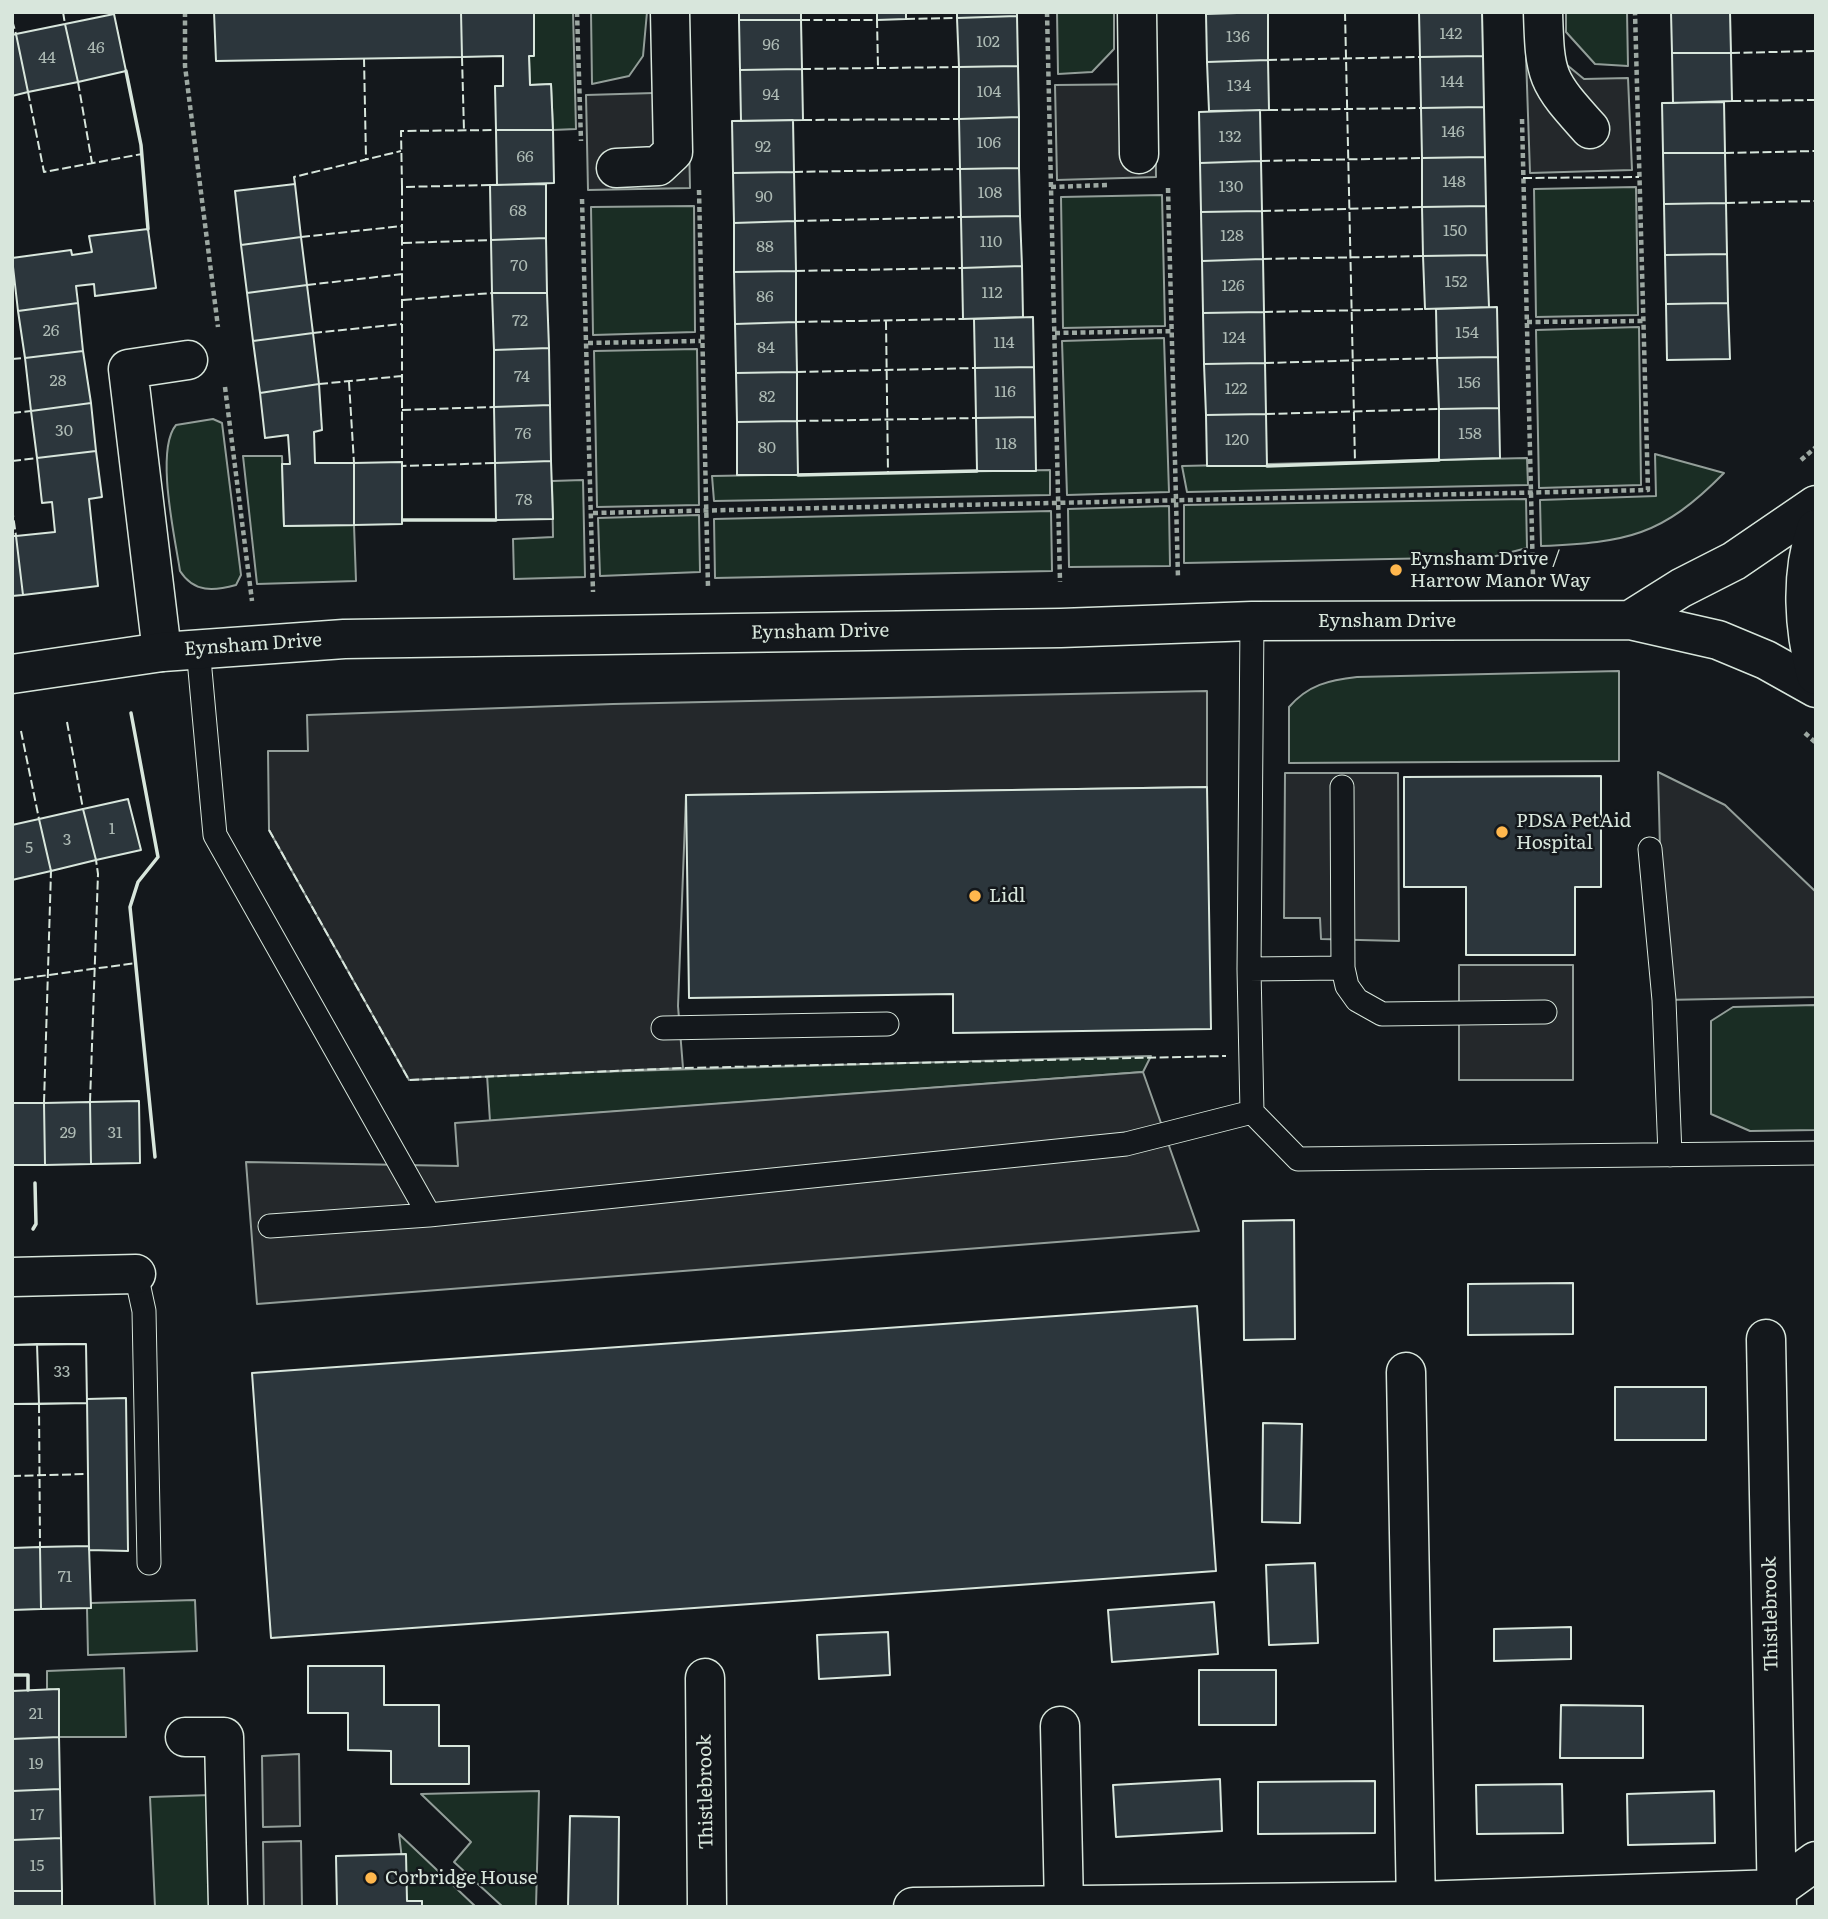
<!DOCTYPE html>
<style>
body{margin:0}
#map{position:relative;width:1828px;height:1919px;overflow:hidden;background:#14181c;font-family:Literata,serif}
canvas{display:block}
.frame{position:absolute;inset:0;border:14px solid #d8e6dc;pointer-events:none}
</style>
<div id="map">
<canvas width="1828" height="1919"></canvas>
<div class="frame"></div>
</div>
<script>
const ctx = document.querySelector('canvas').getContext('2d');
ctx.lineJoin = 'round';
function fillPath(path, color) { ctx.fillStyle = color; ctx.fill(path, 'evenodd'); }
function stroke(path, color, width, dash) { ctx.strokeStyle = color; ctx.lineWidth = width; ctx.lineCap = dash ? 'butt' : 'round'; ctx.setLineDash(dash || []); ctx.stroke(path); }
function drawText(font, color, halo, rows, align = 'center') {
  ctx.font = font + ' Literata,serif'; ctx.lineWidth = 5; ctx.setLineDash([]); ctx.textBaseline = 'middle'; ctx.strokeStyle = halo; ctx.fillStyle = color; for (const [text, x, y, turn = 0] of rows) {
    ctx.save(); ctx.translate(x, y); ctx.rotate((+turn || 0) * Math.PI / 180); ctx.textAlign = isNaN(turn) ? turn : align; if (halo) ctx.strokeText(text, 0, 0); ctx.fillText(text, 0, 0); ctx.restore();
  }
}
const green = new Path2D(`
 M 534,12 L 573,12 L 576,129 L 553,130 L 551,84 L 530,85 L 529,56 L 534,55 Z
 M 591,12 L 647,12 L 643,56 L 629,76 L 592,84 Z
 M 1057,12 L 1114,12 L 1114,49 L 1092,72 L 1058,74 Z
 M 1566,12 L 1627,12 L 1628,66 L 1595,64 L 1566,32 Z
 M 1636,187 L 1638,315 L 1536,317 L 1534,189 Z
 M 1162,195 L 1165,326 L 1063,328 L 1061,197 Z
 M 694,206 L 695,332 L 593,335 L 591,207 Z
 M 1639,327 L 1641,485 L 1539,488 L 1536,330 Z
 M 1164,338 L 1169,492 L 1067,495 L 1062,341 Z
 M 697,349 L 699,505 L 597,507 L 594,351 Z
 M 213,419 L 222,423 L 241,575 L 236,585 C 214,591 194,593 180,571 C 175,538 155,450 176,425 Z
 M 1655,454 L 1724,473 C 1661,537 1627,542 1541,546 L 1540,500 L 1656,496 Z
 M 243,456 L 282,456 L 284,526 L 354,525 L 356,581 L 257,584 Z
 M 1527,458 L 1528,485 L 1187,492 L 1182,466 Z
 M 1050,470 L 1050,495 L 714,501 L 712,476 Z
 M 583,480 L 585,577 L 514,579 L 513,539 L 553,537 L 552,481 Z
 M 1526,499 L 1527,548 L 1492,557 L 1184,563 L 1184,505 Z
 M 1169,506 L 1170,566 L 1069,567 L 1068,509 Z
 M 1051,511 L 1052,571 L 715,578 L 714,519 Z
 M 699,515 L 700,572 L 600,576 L 598,518 Z
 M 1619,671 L 1619,761 L 1289,763 L 1289,707 C 1308,685 1329,680 1357,677 Z
 M 1816,1005 L 1816,1130 L 1750,1131 L 1711,1114 L 1711,1021 L 1733,1007 Z
 M 1151,1056 L 1143,1072 L 490,1121 L 487,1075 Z
 M 195,1600 L 197,1651 L 88,1655 L 87,1608 L 91,1608 L 91,1603 Z
 M 124,1668 L 126,1737 L 59,1737 L 59,1690 L 47,1689 L 47,1671 Z
 M 539,1791 L 536,1907 L 503,1907 L 454,1862 L 471,1842 L 421,1794 Z
 M 210,1795 L 213,1907 L 155,1907 L 150,1797 Z
 M 399,1834 L 476,1907 L 422,1907 L 422,1901 L 407,1901 Z`);
const parking = new Path2D(`
 M 1556,56 L 1584,79 L 1628,78 L 1632,170 L 1530,173 L 1526,57 Z
 M 1155,84 L 1156,177 L 1057,180 L 1055,85 Z
 M 688,92 L 690,188 L 588,190 L 586,95 Z
 M 1207,691 L 1207,787 L 686,795 L 678,1006 L 683,1068 L 409,1080 L 269,830 L 268,751 L 308,751 L 307,715 L 613,704 Z
 M 1658,772 L 1725,805 L 1816,892 L 1816,997 L 1664,1000 Z
 M 1285,773 L 1398,773 L 1399,941 L 1321,939 L 1320,918 L 1284,918 Z
 M 1459,965 L 1573,965 L 1573,1080 L 1459,1080 Z
 M 1143,1072 L 1199,1231 L 257,1304 L 246,1162 L 458,1166 L 455,1123 Z
 M 299,1754 L 300,1826 L 263,1827 L 262,1756 Z
 M 301,1841 L 302,1907 L 264,1907 L 263,1842 Z`);
const building = new Path2D(`
 M 214,12 L 461,12 L 462,57 L 216,61 Z
 M 461,12 L 534,12 L 534,56 L 529,56 L 530,85 L 551,84 L 553,130 L 496,130 L 495,86 L 503,86 L 503,56 L 462,57 Z
 M 739,12 L 801,12 L 801,20 L 739,20 Z
 M 877,12 L 906,12 L 906,19 L 877,20 Z
 M 957,12 L 1017,12 L 1017,16 L 957,18 Z
 M 1268,12 L 1268,60 L 1207,62 L 1206,14 Z
 M 1419,12 L 1482,12 L 1483,56 L 1420,57 Z
 M 1671,12 L 1730,12 L 1731,53 L 1672,53 Z
 M 114,14 L 126,71 L 78,82 L 65,24 Z
 M 1017,16 L 1018,66 L 959,67 L 957,18 Z
 M 739,20 L 801,20 L 802,69 L 740,70 Z
 M 65,24 L 78,82 L 28,92 L 16,34 Z
 M 16,34 L 28,92 L 12,96 L 12,35 Z
 M 1672,53 L 1731,53 L 1732,101 L 1673,103 Z
 M 1483,56 L 1484,107 L 1421,108 L 1420,57 Z
 M 1268,60 L 1269,110 L 1209,111 L 1207,62 Z
 M 1018,66 L 1019,117 L 959,119 L 959,67 Z
 M 802,69 L 803,120 L 741,121 L 740,70 Z
 M 1724,102 L 1725,153 L 1663,153 L 1662,103 Z
 M 1484,107 L 1485,157 L 1422,158 L 1421,108 Z
 M 1260,110 L 1261,161 L 1200,163 L 1199,112 Z
 M 1019,117 L 1019,168 L 960,169 L 959,119 Z
 M 793,120 L 794,172 L 733,173 L 732,121 Z
 M 496,130 L 553,130 L 554,183 L 497,185 Z
 M 1663,153 L 1725,153 L 1726,203 L 1664,204 Z
 M 1485,157 L 1486,206 L 1422,207 L 1422,158 Z
 M 1261,161 L 1262,211 L 1201,212 L 1200,163 Z
 M 1019,168 L 1020,216 L 961,217 L 960,169 Z
 M 794,172 L 795,221 L 734,223 L 733,173 Z
 M 295,184 L 301,237 L 241,245 L 235,191 Z
 M 546,184 L 546,238 L 491,240 L 490,185 Z
 M 1726,203 L 1727,254 L 1665,255 L 1664,204 Z
 M 1486,206 L 1487,255 L 1423,256 L 1422,207 Z
 M 1262,211 L 1263,259 L 1202,261 L 1201,212 Z
 M 1020,216 L 1022,266 L 962,268 L 961,217 Z
 M 795,221 L 796,271 L 734,272 L 734,223 Z
 M 148,229 L 156,288 L 95,296 L 94,284 L 76,286 L 78,303 L 18,311 L 12,258 L 71,250 L 72,255 L 92,252 L 89,236 Z
 M 301,237 L 307,285 L 247,293 L 241,245 Z
 M 546,238 L 547,293 L 492,293 L 491,240 Z
 M 1727,254 L 1728,303 L 1666,304 L 1665,255 Z
 M 1487,255 L 1489,307 L 1425,309 L 1423,256 Z
 M 1263,259 L 1264,312 L 1203,313 L 1202,261 Z
 M 1022,266 L 1023,317 L 963,319 L 962,268 Z
 M 796,271 L 796,322 L 735,324 L 734,272 Z
 M 307,285 L 313,333 L 253,341 L 247,293 Z
 M 492,293 L 547,293 L 549,348 L 494,350 Z
 M 78,303 L 83,351 L 25,358 L 18,311 Z
 M 1728,303 L 1730,359 L 1667,360 L 1666,304 Z
 M 1497,307 L 1498,357 L 1437,358 L 1436,309 Z
 M 1264,312 L 1265,363 L 1204,364 L 1203,313 Z
 M 1033,317 L 1034,367 L 975,368 L 974,319 Z
 M 796,322 L 797,372 L 736,373 L 735,324 Z
 M 313,333 L 319,384 L 260,393 L 253,341 Z
 M 549,348 L 550,405 L 494,407 L 494,350 Z
 M 83,351 L 91,403 L 31,411 L 25,358 Z
 M 1498,357 L 1499,408 L 1439,409 L 1437,358 Z
 M 1265,363 L 1266,414 L 1206,415 L 1204,364 Z
 M 1034,367 L 1035,417 L 976,418 L 975,368 Z
 M 797,372 L 797,421 L 737,422 L 736,373 Z
 M 319,384 L 322,430 L 314,432 L 315,463 L 354,463 L 354,525 L 284,526 L 282,464 L 290,464 L 288,435 L 265,438 L 260,393 Z
 M 91,403 L 96,451 L 37,458 L 31,411 Z
 M 550,405 L 551,461 L 495,463 L 494,407 Z
 M 1499,408 L 1500,458 L 1439,460 L 1439,409 Z
 M 1266,414 L 1267,466 L 1207,466 L 1206,415 Z
 M 1035,417 L 1036,471 L 977,471 L 976,418 Z
 M 797,421 L 798,475 L 737,475 L 737,422 Z
 M 96,451 L 102,497 L 89,499 L 98,586 L 23,595 L 16,536 L 55,532 L 52,502 L 42,503 L 37,458 Z
 M 551,461 L 553,519 L 496,520 L 495,463 Z
 M 402,462 L 402,524 L 354,525 L 354,463 Z
 M 12,536 L 16,536 L 23,595 L 12,596 Z
 M 1601,776 L 1601,887 L 1575,887 L 1575,955 L 1466,955 L 1466,887 L 1404,887 L 1404,777 Z
 M 1207,787 L 1211,1029 L 953,1033 L 953,994 L 689,998 L 686,795 Z
 M 128,799 L 141,850 L 96,860 L 83,809 Z
 M 83,809 L 96,860 L 51,871 L 39,819 Z
 M 39,819 L 51,871 L 12,880 L 12,825 Z
 M 139,1101 L 140,1163 L 91,1164 L 90,1102 Z
 M 90,1102 L 91,1164 L 45,1165 L 44,1103 Z
 M 12,1103 L 44,1103 L 45,1165 L 12,1165 Z
 M 1294,1220 L 1295,1339 L 1244,1340 L 1243,1221 Z
 M 1573,1283 L 1573,1334 L 1468,1335 L 1468,1284 Z
 M 1197,1306 L 1216,1571 L 271,1638 L 252,1373 Z
 M 37,1344 L 39,1404 L 12,1404 L 12,1345 Z
 M 37,1344 L 86,1344 L 87,1403 L 39,1404 Z
 M 86,1344 L 87,1403 L 12,1404 L 12,1345 Z
 M 1615,1387 L 1706,1387 L 1706,1440 L 1615,1440 Z
 M 126,1398 L 128,1551 L 89,1550 L 87,1399 Z
 M 1263,1423 L 1302,1424 L 1300,1523 L 1262,1522 Z
 M 89,1546 L 91,1608 L 41,1609 L 40,1547 Z
 M 40,1547 L 41,1609 L 12,1610 L 12,1548 Z
 M 1315,1563 L 1318,1643 L 1269,1645 L 1266,1565 Z
 M 1214,1602 L 1218,1654 L 1112,1662 L 1108,1610 Z
 M 1571,1627 L 1571,1659 L 1494,1661 L 1494,1629 Z
 M 888,1632 L 890,1675 L 819,1679 L 817,1635 Z
 M 308,1666 L 384,1666 L 384,1705 L 439,1705 L 439,1746 L 469,1746 L 469,1784 L 391,1784 L 391,1751 L 348,1750 L 348,1713 L 308,1713 Z
 M 1199,1670 L 1276,1670 L 1276,1725 L 1199,1725 Z
 M 59,1689 L 59,1737 L 12,1739 L 12,1691 Z
 M 1561,1705 L 1643,1706 L 1643,1758 L 1560,1758 Z
 M 59,1737 L 60,1789 L 12,1791 L 12,1739 Z
 M 1220,1779 L 1222,1831 L 1116,1837 L 1113,1785 Z
 M 1375,1781 L 1375,1833 L 1258,1834 L 1258,1782 Z
 M 1562,1784 L 1563,1833 L 1477,1834 L 1476,1785 Z
 M 60,1789 L 61,1838 L 12,1840 L 12,1791 Z
 M 1714,1791 L 1715,1843 L 1628,1845 L 1627,1794 Z
 M 570,1816 L 619,1817 L 618,1907 L 568,1907 Z
 M 61,1838 L 62,1891 L 12,1891 L 12,1840 Z
 M 406,1854 L 407,1901 L 422,1901 L 422,1907 L 337,1907 L 336,1856 Z
 M 12,1891 L 62,1891 L 62,1907 L 12,1907 Z`);
const path = new Path2D(`
 M 185,12 L 185,66 L 218,327
 M 577,12 L 581,141
 M 1047,12 L 1060,582
 M 1522,119 L 1533,576
 M 1051,187 L 1107,185
 M 1168,188 L 1178,578
 M 699,190 L 708,587
 M 582,199 L 593,592
 M 1527,322 L 1643,321
 M 1055,333 L 1173,331
 M 588,343 L 701,341
 M 225,387 L 252,601
 M 1801,460 L 1816,447
 M 593,513 L 1648,490 L 1635,12
 M 1805,733 L 1816,743`);
const service = new Path2D(`
 M 1252,621 L 1249,969 L 1252,1112 L 1298,1159 L 1816,1153
 M 198,648 L 215,835 L 429,1215 L 1126,1144 L 1252,1112
 M 1342,787 L 1343,968
 M 1650,849 L 1664,1000 L 1670,1155
 M 1249,969 L 1343,968 L 1347,986 L 1357,1000 L 1382,1014 L 1545,1012
 M 663,1028 L 887,1024
 M 270,1226 L 429,1215
 M 136,1274 L 144,1311 L 149,1563`);
const minor = new Path2D(`
 M 1137,12 L 1139,154
 M 1543,12 C 1545,78 1546,80 1590,129
 M 616,168 L 658,166 L 673,152 L 670,12
 M 162,652 L 128,369 L 188,360
 M 12,1277 L 136,1274
 M 1766,1339 L 1777,1907
 M 1406,1372 L 1416,1907
 M 705,1678 L 707,1907
 M 1060,1726 L 1064,1907
 M 185,1737 L 224,1737 L 228,1907
 M 913,1907 L 1416,1901 L 1777,1889 L 1816,1861`);
const tertiary = new Path2D(`
 M 1630,620 L 1681,588 L 1734,561 L 1816,505
 M 12,674 L 162,652 L 344,639 L 1061,628 L 1252,621 L 1630,620 L 1718,640 L 1766,660 L 1816,688`);
const primary = new Path2D(`
 M 1816,529 C 1800,576 1804,629 1816,675`);
const fence = new Path2D(`
 M 63,12 L 65,24
 M 1345,12 L 1355,462
 M 906,19 L 957,18
 M 12,20 L 16,34
 M 801,20 L 877,20 L 878,68
 M 1731,53 L 1816,51
 M 462,57 L 464,131
 M 364,58 L 366,159
 M 1268,60 L 1420,57
 M 802,69 L 959,67
 M 78,82 L 92,163
 M 28,92 L 44,172 L 142,154
 M 1732,101 L 1816,100
 M 1269,110 L 1421,108
 M 803,120 L 959,119
 M 1725,153 L 1816,151
 M 1261,161 L 1422,158
 M 794,172 L 960,169
 M 1523,178 L 1639,177
 M 295,184 L 294,177 L 401,151
 M 490,185 L 402,187 L 402,466 L 495,463
 M 402,187 L 401,131 L 496,130
 M 1726,203 L 1816,201
 M 1262,211 L 1422,207
 M 795,221 L 961,217
 M 301,237 L 402,226
 M 403,243 L 491,240
 M 1263,259 L 1423,256
 M 796,271 L 962,268
 M 307,285 L 403,274
 M 403,300 L 492,293
 M 1264,312 L 1425,309
 M 886,321 L 888,473
 M 796,322 L 963,319
 M 313,333 L 402,324
 M 12,359 L 25,358
 M 1265,363 L 1437,358
 M 797,372 L 975,368
 M 349,382 L 354,463
 M 319,384 L 402,376
 M 402,410 L 494,407
 M 12,413 L 31,411
 M 1266,414 L 1439,409
 M 797,421 L 976,418
 M 12,461 L 37,458
 M 12,508 L 16,536
 M 67,722 L 83,809
 M 21,731 L 39,819
 M 269,830 L 409,1080 L 683,1068 L 1226,1056
 M 12,980 L 136,963
 M 90,1102 L 98,874 L 96,860
 M 44,1103 L 51,871
 M 39,1404 L 40,1547
 M 12,1476 L 88,1474`);
const wall = new Path2D(`
 M 126,71 L 141,145 L 148,229
 M 1267,466 L 1439,460
 M 798,475 L 977,471
 M 403,520 L 496,520
 M 131,713 L 158,857 L 138,882 L 130,907 L 155,1157
 M 33,1229 L 36,1224 L 35,1183
 M 12,1675 L 28,1675 L 28,1690`);
const markers = [
 [1396,570,7,"#ffb74d"],
 [1502,832,7,"#ffb74d"],
 [975,896,7,"#ffb74d"],
 [371,1878,7,"#ffb74d"]
];
const numberNames = [
 ["142",1451,34],
 ["136",1238,37],
 ["102",988,42],
 ["96",771,45],
 ["46",96,48],
 ["44",47,58],
 ["144",1452,82],
 ["134",1239,86],
 ["104",989,92],
 ["94",771,95],
 ["146",1453,132],
 ["132",1230,137],
 ["106",989,143],
 ["92",763,147],
 ["66",525,157],
 ["148",1454,182],
 ["130",1231,187],
 ["108",990,193],
 ["90",764,197],
 ["68",518,211],
 ["150",1455,231],
 ["128",1232,236],
 ["110",991,242],
 ["88",765,247],
 ["70",519,266],
 ["152",1456,282],
 ["126",1233,286],
 ["112",992,293],
 ["86",765,297],
 ["72",520,321],
 ["26",51,331],
 ["154",1467,333],
 ["124",1234,338],
 ["114",1004,343],
 ["84",766,348],
 ["74",522,377],
 ["28",58,381],
 ["156",1469,383],
 ["122",1236,389],
 ["116",1005,392],
 ["82",767,397],
 ["30",64,431],
 ["76",523,434],
 ["158",1470,434],
 ["120",1237,440],
 ["118",1006,444],
 ["80",767,448],
 ["78",524,500],
 ["1",112,829],
 ["3",67,840],
 ["5",29,848],
 ["29",68,1133],
 ["31",115,1133],
 ["33",62,1372],
 ["71",65,1577],
 ["21",36,1714],
 ["19",36,1764],
 ["17",37,1815],
 ["15",37,1866]
];
const poiNames = [
 ["Eynsham Drive /",1410,559],
 ["Harrow Manor Way",1410,581],
 ["PDSA PetAid",1516,821],
 ["Hospital",1516,843],
 ["Lidl",989,896],
 ["Corbridge House",385,1878]
];
const streetNames = [
 ["Eynsham Drive",1387,621],
 ["Eynsham Drive",820,632,-1],
 ["Eynsham Drive",253,645,-4],
 ["Thistlebrook",1771,1614,-91],
 ["Thistlebrook",706,1792,-91]
];
fillPath(green, '#1a2d24');
stroke(green, '#939e99', 2);
fillPath(parking, '#24282b');
stroke(parking, '#939e99', 2);
fillPath(building, '#2c363c');
stroke(building, '#d8e6dc', 2);
stroke(service, '#d8e6dc', 25);
stroke(minor, '#d8e6dc', 41);
stroke(tertiary, '#d8e6dc', 41);
stroke(primary, '#d8e6dc', 41);
stroke(path, '#9da8a2', 4.5, [5, 3.5]);
stroke(service, '#14181c', 23);
stroke(minor, '#14181c', 38);
stroke(tertiary, '#14181c', 38);
stroke(primary, '#14181c', 38);
stroke(fence, '#d8e6dc', 2, [9, 3.5]);
stroke(wall, '#d8e6dc', 3.5);
for (const [x, y, r, color] of markers) { const dot = new Path2D(); dot.arc(x, y, r, 0, 2 * Math.PI); ctx.fillStyle = color; ctx.fill(dot); stroke(dot, '#14181c', 2.5); }
drawText('16px', '#adbab4', null, numberNames);
drawText('19px', '#d8e6dc', '#14181c', poiNames, 'left');
drawText('19px', '#d8e6dc', '#14181c', streetNames);
</script>
